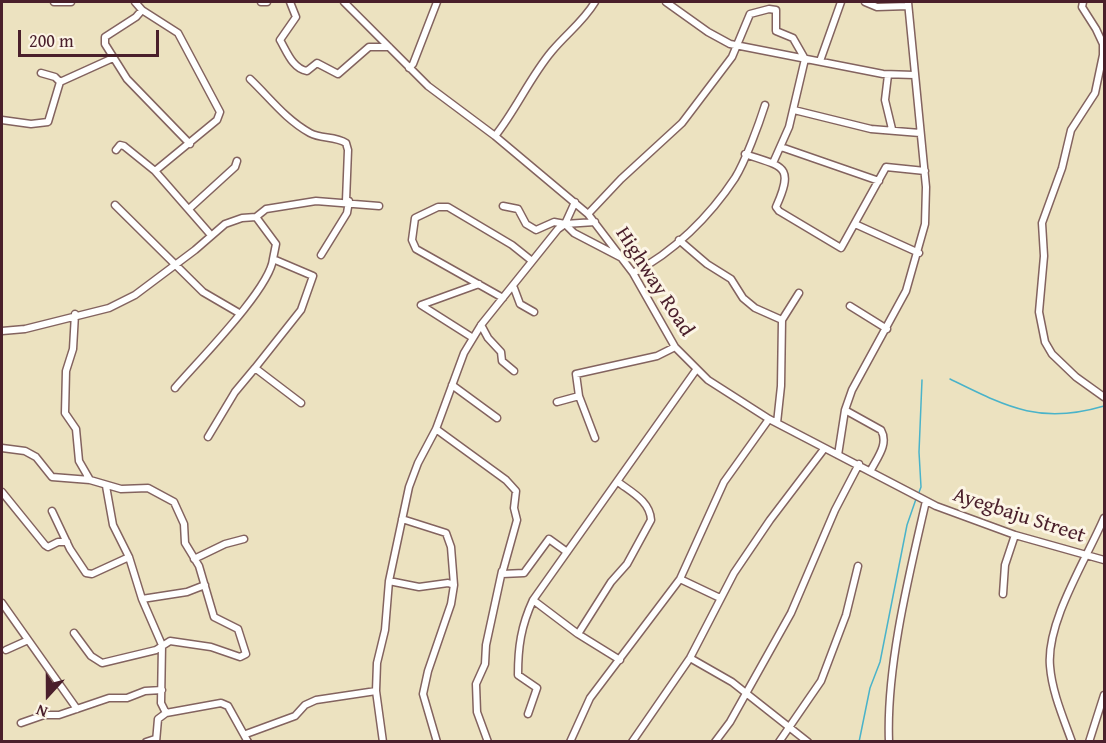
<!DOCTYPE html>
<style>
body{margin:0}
#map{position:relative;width:1106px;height:743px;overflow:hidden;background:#ece2c0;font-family:"Gentium Book Plus",serif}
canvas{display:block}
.frame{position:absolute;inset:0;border:3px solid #4a1f2b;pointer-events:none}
.north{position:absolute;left:18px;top:665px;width:60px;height:60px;-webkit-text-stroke:4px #fcf5e5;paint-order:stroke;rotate:201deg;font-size:16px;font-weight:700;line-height:24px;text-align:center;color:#4a1f2b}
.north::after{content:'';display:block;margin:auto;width:21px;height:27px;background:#4a1f2b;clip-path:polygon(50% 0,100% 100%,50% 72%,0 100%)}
.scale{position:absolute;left:18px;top:30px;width:141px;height:27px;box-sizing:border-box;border:3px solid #4a1f2b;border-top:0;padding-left:8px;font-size:18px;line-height:21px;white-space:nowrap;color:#4a1f2b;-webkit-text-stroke:4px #fcf5e5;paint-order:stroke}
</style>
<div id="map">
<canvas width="1106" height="743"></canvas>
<div class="frame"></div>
<div class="north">N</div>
<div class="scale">200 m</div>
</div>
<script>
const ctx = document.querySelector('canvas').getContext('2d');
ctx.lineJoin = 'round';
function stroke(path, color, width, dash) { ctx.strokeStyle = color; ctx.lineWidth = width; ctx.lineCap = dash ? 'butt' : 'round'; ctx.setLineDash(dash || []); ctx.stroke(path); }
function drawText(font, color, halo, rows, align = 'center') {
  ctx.font = font + ' "Gentium Book Plus",serif'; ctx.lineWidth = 6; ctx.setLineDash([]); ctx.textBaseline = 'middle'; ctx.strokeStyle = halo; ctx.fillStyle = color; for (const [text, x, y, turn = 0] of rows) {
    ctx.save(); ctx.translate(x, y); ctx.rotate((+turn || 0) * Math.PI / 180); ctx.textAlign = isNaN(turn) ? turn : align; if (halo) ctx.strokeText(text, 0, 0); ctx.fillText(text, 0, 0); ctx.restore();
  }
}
const stream = new Path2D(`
 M 950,379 C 1007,407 1040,425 1104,406
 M 918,495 L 921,487 L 919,452 L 922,380
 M 859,742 L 870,688 L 880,662 L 907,525 L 916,499`);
const minor = new Path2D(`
 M 54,2 L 71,2
 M 135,2 L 142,10 L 178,33 L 220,112 L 217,120 L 155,171
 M 261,2 L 267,2
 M 290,2 L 296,17 L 280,40 C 287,52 293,69 307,71 L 317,63 L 338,74 L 369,47 L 389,47
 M 344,2 L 428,86 L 495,136 L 588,214 L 633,273 L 675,347 L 708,380 L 769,419 L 936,506 L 1015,535 L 1104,560
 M 666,2 L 708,32 L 730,44 L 883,74 L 914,75
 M 865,2 L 877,7 L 908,6
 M 1083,2 L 1082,7 L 1096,29 L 1103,44 L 1103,55 L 1095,93 L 1071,130 L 1062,168 L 1042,223 L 1044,256 L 1039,312 L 1045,342 L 1052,354 L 1076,377 L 1104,397
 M 142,10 L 136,17 L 105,37 L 105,44 L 127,79 L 190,144
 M 820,61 L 841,2
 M 409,68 L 413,64 L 437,2
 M 41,73 L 55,77 L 60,82
 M 888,75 L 885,100 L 892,129
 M 250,79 C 270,98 285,119 310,133 C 321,139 335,136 346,143 L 348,150 L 346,201
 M 794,110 L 871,129 L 920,133
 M 2,120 L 31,124 L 48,122 L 60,82 L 113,58
 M 495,136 C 516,110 530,77 552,51 C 567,33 583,22 595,2
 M 781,147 L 879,181
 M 116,150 L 120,145 L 124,146 L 155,171 L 210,234
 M 745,154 C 783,167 795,165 776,207 L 779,211 L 841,248 L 886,167 L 925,171
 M 115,205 L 203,292 L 239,313
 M 503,206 L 518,209 L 526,224 L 536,230 L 554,222 L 565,224 L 595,222
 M 190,208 L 235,167 L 237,161
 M 588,214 L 621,179 L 682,123 L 732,57 L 750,14 L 769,9 L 776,10 L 776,31 L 793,38 L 805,59 L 789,127 L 773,163
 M 256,217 L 276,244 L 273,259 L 313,276 L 301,310 L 255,368 L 301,403
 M 565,224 L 574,233 L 622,258
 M 855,224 L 919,253
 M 679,240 L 707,264 L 731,279 L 743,298 L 755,308 L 782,320
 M 321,255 L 347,213 L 349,201
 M 633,273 C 673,253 710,216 735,178 C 745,162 759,124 765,105
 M 514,288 L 520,304 L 534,312
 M 503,298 L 416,249 L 412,240 L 415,218 L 438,207 L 448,207 L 512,245 L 532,261
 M 850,306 L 887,329
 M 75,314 L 73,349 L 66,371 L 65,413 L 76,429 L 79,461 L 90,480
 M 481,325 L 488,338 L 501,352 L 502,361 L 514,371
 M 2,331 L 25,329 L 109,308 L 135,295 L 195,250 L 225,224 L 242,218 L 256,217 L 266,209 L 316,201 L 379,206
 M 473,338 L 421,305 L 479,284
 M 452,385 L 497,418
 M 175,388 C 197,362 270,289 273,259
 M 557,402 L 579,396
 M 845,410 L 881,430 C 889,444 877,458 871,470
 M 777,423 L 781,386 L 782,320 L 799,293
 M 436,429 L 506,480 L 516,491 L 514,508 L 517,520 L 502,574 L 524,573 L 549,539 L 567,552
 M 208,437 L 235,392 L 255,368
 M 595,438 L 579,396 L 576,374 L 657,356 L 675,347
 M 2,448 L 25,451 L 36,457 L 52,477 L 90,480 L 121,489 L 148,488 L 174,502 L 184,524 L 185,543 L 199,566 L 214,617 L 238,629 L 246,654 L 240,657 L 211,647 L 170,641 L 156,650 L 102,663 L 91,656 L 74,633
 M 838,455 L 845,410 L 852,390 L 906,291 L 925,224 L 926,187 L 908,2
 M 106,486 L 113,525 L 129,557 L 142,599 L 162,645 L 161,703 L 166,713
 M 2,492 L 45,545 L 48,547 L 58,542 L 67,542
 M 52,511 L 70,549 L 86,573 L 92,574 L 129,557
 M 402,519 L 446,533 L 451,547 L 454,585 L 451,604 L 428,671 L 423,694 L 437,742
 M 194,559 L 225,544 L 244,539
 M 680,579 L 720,598
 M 389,581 L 419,587 L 448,583 L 454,585
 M 1003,594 L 1005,565 L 1015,535
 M 142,599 L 187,592 L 205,585
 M 533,600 L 578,634 L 620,660
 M 2,603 L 77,709
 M 578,634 L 611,582 L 627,564 L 651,520 C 650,501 631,492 618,482
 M 6,650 L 26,641
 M 690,658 L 732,682 L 808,742
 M 528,714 L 537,688 L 518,675 C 518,647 521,626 533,600 L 696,370
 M 21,723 L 44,715 L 59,715 L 109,698 L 127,698 L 145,691 L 162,690
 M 246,734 L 295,716 L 305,705 L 316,700 L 376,691
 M 146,742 L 155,739
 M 156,742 L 158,719 L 166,713 L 221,703 L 228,706 L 248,742
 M 383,742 L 376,691 L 377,663 L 385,630 L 389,581 L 409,487 L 418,463 L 436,429 L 464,353 L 481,325 L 558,229 L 565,224 L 575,202
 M 488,742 L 477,712 L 476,684 L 485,664 L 486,645 L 502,571
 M 570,742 L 590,698 L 680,579 L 724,482 L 769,419
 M 632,742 L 690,658 L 734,573 L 770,520 L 824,449
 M 715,742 L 730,722 L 791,613 L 835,510 L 859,464
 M 779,742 L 821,681 L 846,615 L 858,566
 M 889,742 C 886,667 909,575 926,501
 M 1072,742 C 1063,717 1052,692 1050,666 C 1046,622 1087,558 1104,518
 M 1089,742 L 1104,695`);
const streetNames = [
 ["Highway Road",654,282,57],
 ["Ayegbaju Street",1019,516,18]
];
stroke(stream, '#4ab3c9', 1.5);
stroke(minor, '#83635f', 9);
stroke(minor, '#fff', 6);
drawText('21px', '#4a1f2b', '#fcf5e5', streetNames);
</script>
